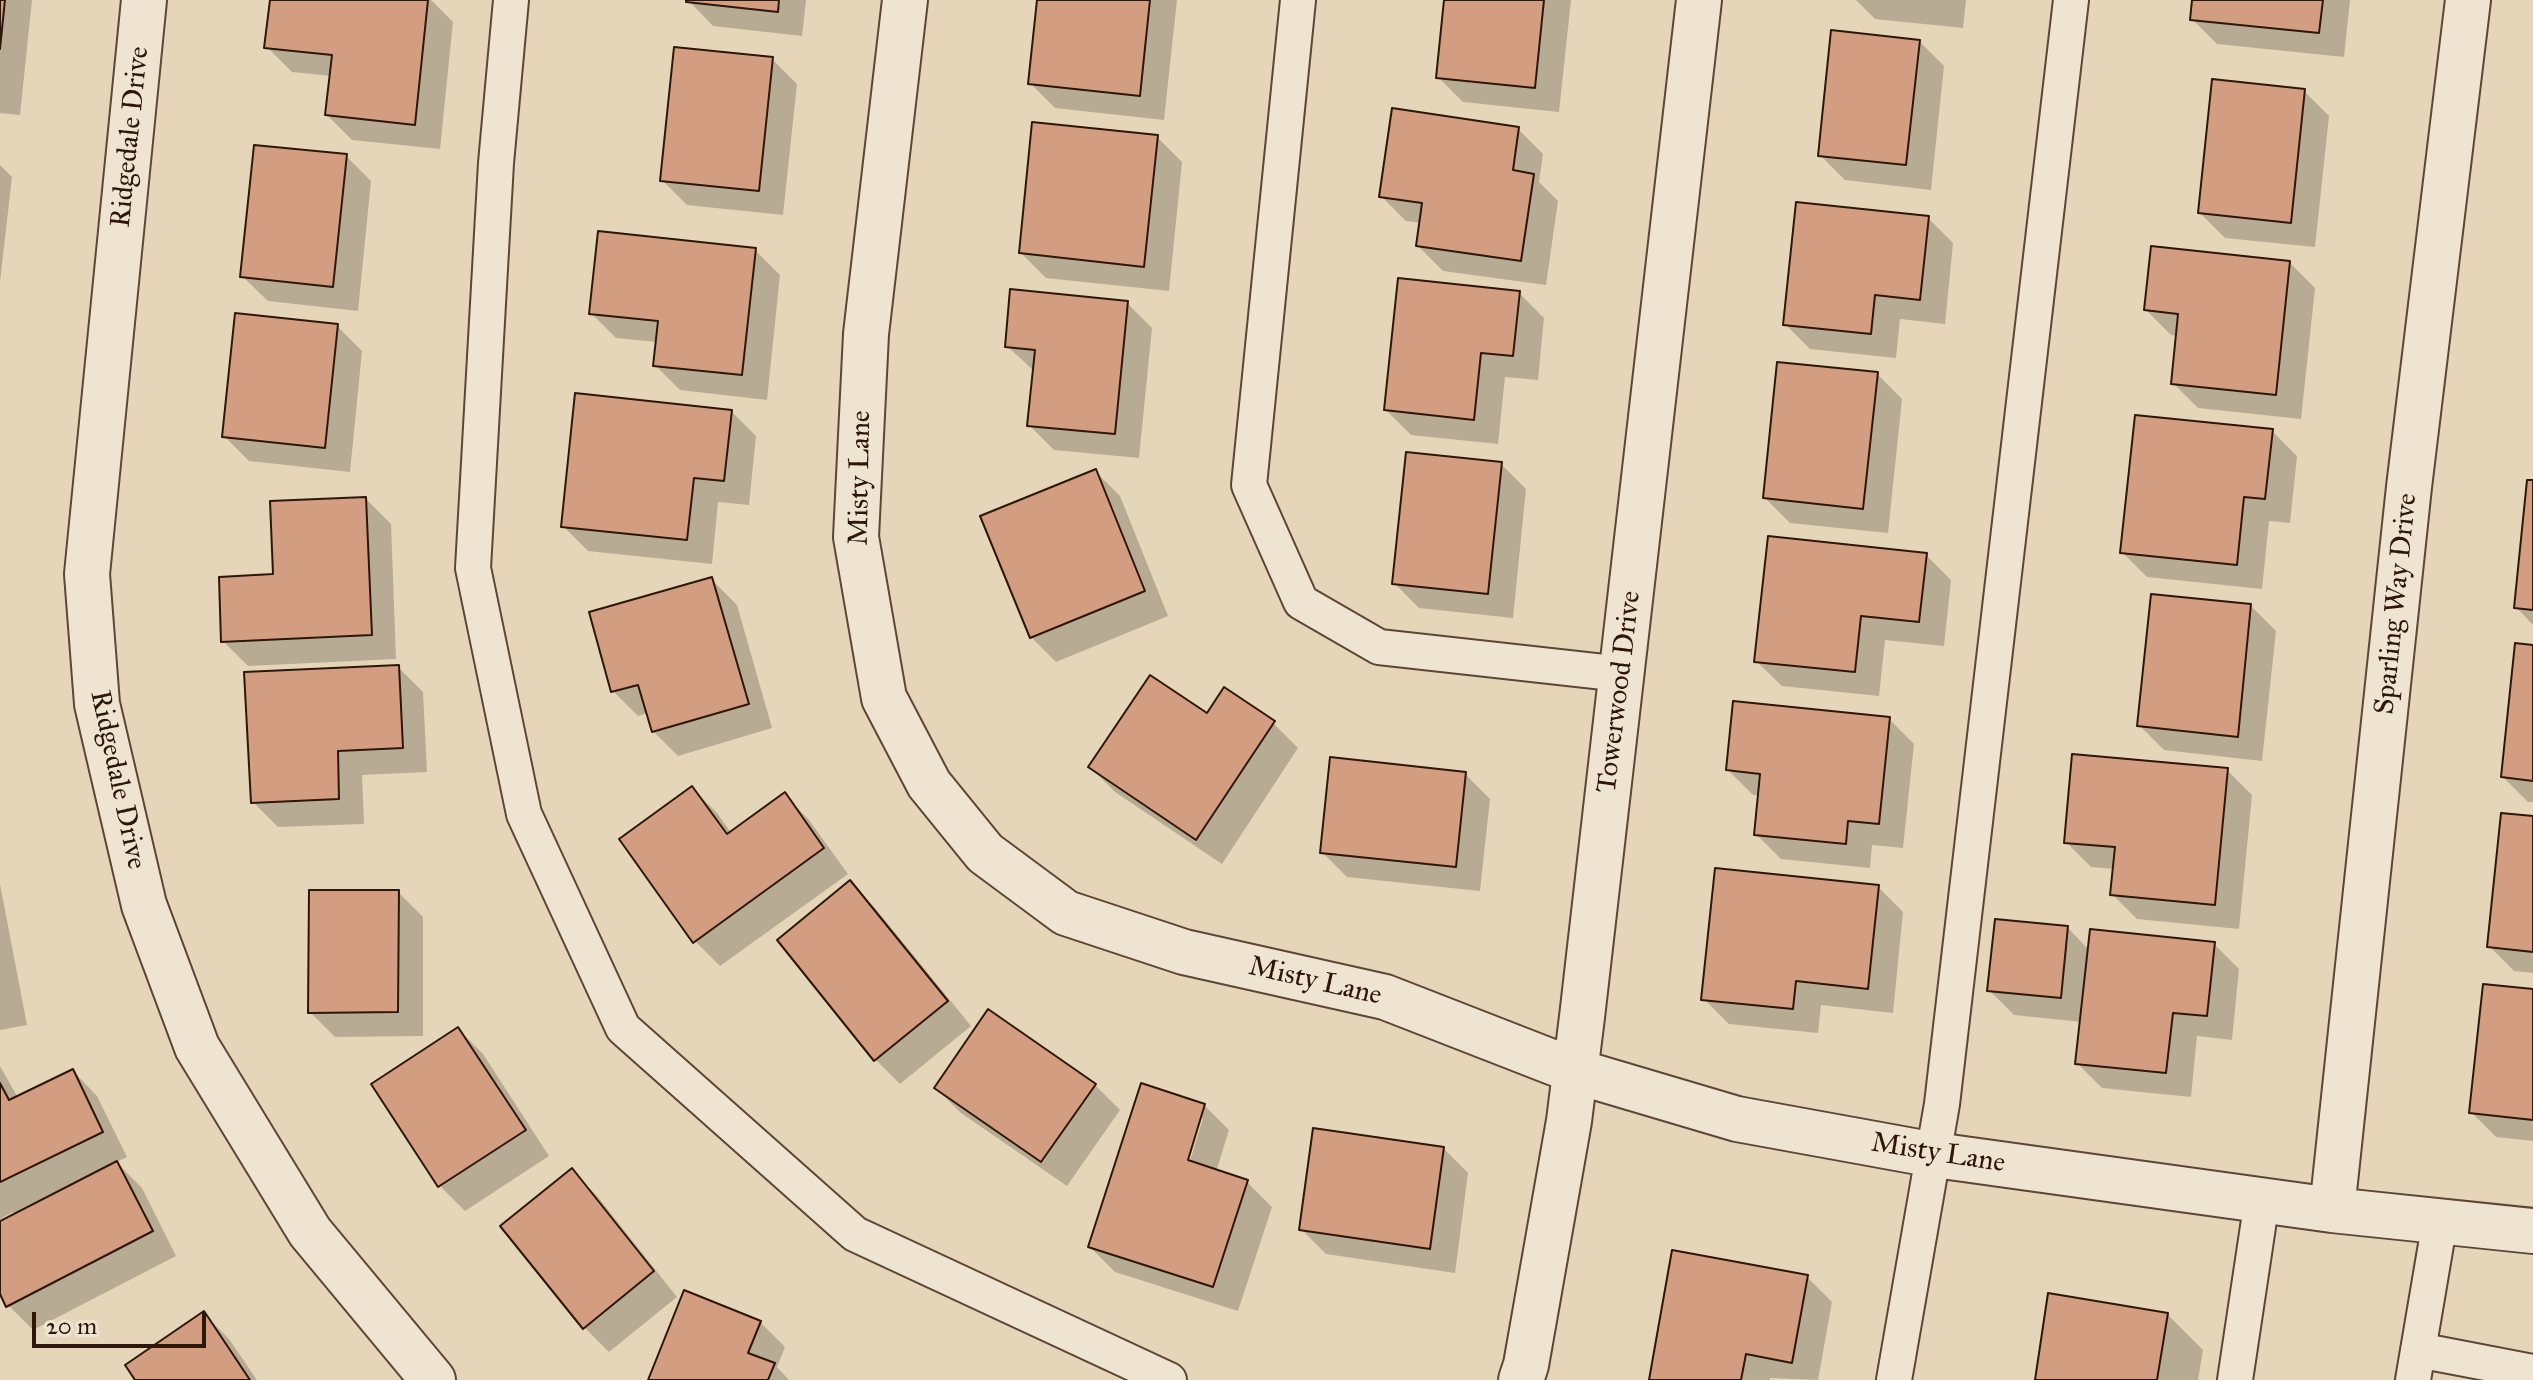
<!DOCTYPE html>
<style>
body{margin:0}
#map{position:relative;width:2533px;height:1380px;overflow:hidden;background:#e6d6b9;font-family:"IM FELL Great Primer",serif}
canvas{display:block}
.scale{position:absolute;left:32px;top:1312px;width:174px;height:36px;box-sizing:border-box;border:4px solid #2f160a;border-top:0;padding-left:10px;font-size:24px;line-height:28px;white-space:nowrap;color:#2f160a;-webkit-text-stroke:6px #efe4d2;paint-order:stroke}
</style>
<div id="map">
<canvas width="2533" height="1380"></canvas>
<div class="scale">20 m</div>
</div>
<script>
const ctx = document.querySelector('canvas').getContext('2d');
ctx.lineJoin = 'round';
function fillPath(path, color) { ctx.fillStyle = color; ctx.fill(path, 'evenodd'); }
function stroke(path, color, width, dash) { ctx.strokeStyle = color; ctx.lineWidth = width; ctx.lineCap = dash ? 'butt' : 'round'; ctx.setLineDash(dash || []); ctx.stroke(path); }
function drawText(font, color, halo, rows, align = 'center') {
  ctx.font = font + ' "IM FELL Great Primer",serif'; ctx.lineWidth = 8; ctx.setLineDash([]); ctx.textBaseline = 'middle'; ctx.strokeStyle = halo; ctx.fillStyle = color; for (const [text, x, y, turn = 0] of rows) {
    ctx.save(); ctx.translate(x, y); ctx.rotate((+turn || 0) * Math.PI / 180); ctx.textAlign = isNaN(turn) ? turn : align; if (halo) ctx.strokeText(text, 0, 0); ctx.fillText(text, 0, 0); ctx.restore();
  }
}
const shadow = new Path2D(`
 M 0,0 L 32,0 L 20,115 L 0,113 Z
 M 272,0 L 431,0 L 453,22 L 440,149 L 352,140 L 327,115 L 331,76 L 292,72 L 267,47 Z
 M 688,0 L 806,0 L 802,36 L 713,26 Z
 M 1065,0 L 1177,0 L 1164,120 L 1055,108 L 1030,83 Z
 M 1446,0 L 1571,0 L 1559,112 L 1463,102 L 1438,77 Z
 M 1856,0 L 1966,0 L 1963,28 L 1875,19 Z
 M 2194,0 L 2350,0 L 2344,57 L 2217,44 L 2192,19 Z
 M 1919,41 L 1944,66 L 1931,190 L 1845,180 L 1820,155 Z
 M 772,59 L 797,84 L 783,215 L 687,205 L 662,180 Z
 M 2304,91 L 2329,116 L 2315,247 L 2225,238 L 2200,213 Z
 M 1518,129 L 1543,154 L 1539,182 L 1558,201 L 1546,285 L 1443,271 L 1418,246 L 1421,223 L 1406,221 L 1381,196 Z
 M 1157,137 L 1182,162 L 1169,291 L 1046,278 L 1021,253 Z
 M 346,156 L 371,181 L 358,311 L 268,301 L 242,276 Z
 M 0,165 L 12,177 L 0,282 Z
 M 1928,218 L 1953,243 L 1945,324 L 1900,319 L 1896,358 L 1810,349 L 1785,324 Z
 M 755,250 L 780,275 L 767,400 L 680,390 L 655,365 L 658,342 L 616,338 L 591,313 Z
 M 2290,263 L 2315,288 L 2301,419 L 2198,408 L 2173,383 L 2178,336 L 2171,335 L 2146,310 Z
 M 1519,293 L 1544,318 L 1538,380 L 1505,377 L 1498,444 L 1411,435 L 1386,410 Z
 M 1127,303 L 1152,328 L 1139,458 L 1054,450 L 1029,425 L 1034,371 L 1007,346 Z
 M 337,326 L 362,351 L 350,472 L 249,461 L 224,436 Z
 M 1877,374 L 1902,399 L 1888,533 L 1790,523 L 1765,498 Z
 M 731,411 L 756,436 L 749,505 L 718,502 L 712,564 L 588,551 L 563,526 Z
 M 2272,431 L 2297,456 L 2290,523 L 2269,521 L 2262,589 L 2147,577 L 2122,552 Z
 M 1501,464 L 1526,489 L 1513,618 L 1419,608 L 1394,583 Z
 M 1095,471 L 1120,496 L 1168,616 L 1056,662 L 1031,637 Z
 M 2533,482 L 2533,625 L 2516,607 Z
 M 366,499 L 391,524 L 396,659 L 248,666 L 223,641 L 275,576 Z
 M 1926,555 L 1951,580 L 1944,646 L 1885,640 L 1879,696 L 1782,686 L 1756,661 Z
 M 712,580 L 737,605 L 772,728 L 678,756 L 653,731 L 648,713 L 638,716 L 613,691 Z
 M 2251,606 L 2276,631 L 2262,761 L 2164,750 L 2139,725 Z
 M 2533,647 L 2533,802 L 2528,802 L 2503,777 Z
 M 398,667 L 423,692 L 427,772 L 362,775 L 364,824 L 278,827 L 253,802 Z
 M 1207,716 L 1273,723 L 1298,748 L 1222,864 L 1115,792 L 1090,767 Z
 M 1889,719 L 1914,744 L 1903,848 L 1872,845 L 1870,868 L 1781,859 L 1756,834 L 1760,795 L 1753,795 L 1728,770 Z
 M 2227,770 L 2252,795 L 2239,929 L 2137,919 L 2112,894 L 2114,869 L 2091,867 L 2066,842 Z
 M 1465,774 L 1490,799 L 1480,891 L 1347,877 L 1322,852 Z
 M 692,788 L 717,813 L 732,834 L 785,795 L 809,820 L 848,874 L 720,966 L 695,941 Z
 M 2533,818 L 2533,973 L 2514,971 L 2489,946 Z
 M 850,883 L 875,908 L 971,1026 L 900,1084 L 875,1059 Z
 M 0,884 L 27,1025 L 0,1030 Z
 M 1878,887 L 1903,912 L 1893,1013 L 1821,1005 L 1818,1033 L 1729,1024 L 1704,999 Z
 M 398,892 L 423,917 L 423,1036 L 335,1037 L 310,1012 Z
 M 2068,928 L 2089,950 L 2214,944 L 2239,969 L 2232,1040 L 2197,1036 L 2191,1097 L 2102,1088 L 2077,1063 L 2082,1022 L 2014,1015 L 1989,990 Z
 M 2533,991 L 2533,1141 L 2496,1137 L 2471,1112 Z
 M 458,1029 L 483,1054 L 549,1156 L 465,1211 L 440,1186 Z
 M 0,1066 L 18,1098 L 73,1071 L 97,1096 L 127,1157 L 116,1162 L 142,1188 L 176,1256 L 33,1330 L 8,1305 L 0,1290 L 0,1223 L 15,1216 L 13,1212 L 0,1219 Z
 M 1095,1085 L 1120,1110 L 1067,1186 L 961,1113 L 936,1088 Z
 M 1204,1105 L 1229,1130 L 1216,1172 L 1247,1182 L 1272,1207 L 1238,1311 L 1115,1272 L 1090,1247 ZM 1199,1118 L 1203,1118 L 1187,1171 L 1183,1169 Z
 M 1443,1148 L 1468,1173 L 1455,1273 L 1326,1254 L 1301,1229 Z
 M 572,1171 L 597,1196 L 677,1297 L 609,1352 L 585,1328 Z
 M 1807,1277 L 1832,1302 L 1818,1380 L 1770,1378 L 1770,1380 L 1651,1380 Z
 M 204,1314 L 229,1339 L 257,1380 L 138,1380 Z
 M 2167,1314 L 2203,1350 L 2198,1380 L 2037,1380 Z
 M 760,1322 L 785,1347 L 777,1367 L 789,1380 L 650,1380 Z`);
const building = new Path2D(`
 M 0,0 L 5,0 L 0,49 Z
 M 270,0 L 428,0 L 415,125 L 325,115 L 332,55 L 264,48 Z
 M 686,0 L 779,0 L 778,12 L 686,2 Z
 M 1037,0 L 1150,0 L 1140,96 L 1028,84 Z
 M 1444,0 L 1544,0 L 1535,88 L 1436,78 Z
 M 2192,0 L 2323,0 L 2319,33 L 2190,20 Z
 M 1831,30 L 1920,40 L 1906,165 L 1818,156 Z
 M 674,47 L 773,57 L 759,191 L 660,181 Z
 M 2212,79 L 2305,89 L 2291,223 L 2198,213 Z
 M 1392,108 L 1519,127 L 1513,170 L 1534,174 L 1521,261 L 1416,246 L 1422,203 L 1379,197 Z
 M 1032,122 L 1158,135 L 1144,267 L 1019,253 Z
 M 254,145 L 347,154 L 333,287 L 240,277 Z
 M 1796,202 L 1929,216 L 1920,300 L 1875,295 L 1871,334 L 1783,325 Z
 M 598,231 L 756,248 L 742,375 L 653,366 L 658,321 L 589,314 Z
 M 2151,246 L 2290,261 L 2276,395 L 2171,384 L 2178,314 L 2144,310 Z
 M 1398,278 L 1520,291 L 1513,356 L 1481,353 L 1474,420 L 1384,410 Z
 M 1010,289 L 1128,301 L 1115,434 L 1027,426 L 1035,350 L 1005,347 Z
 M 235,313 L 338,324 L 325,448 L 222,437 Z
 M 1777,362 L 1878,372 L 1863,509 L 1763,498 Z
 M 575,393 L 732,410 L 724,481 L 694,478 L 687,540 L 561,527 Z
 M 2135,415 L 2273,429 L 2265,499 L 2244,497 L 2237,565 L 2120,553 Z
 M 1406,452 L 1502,462 L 1488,594 L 1392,584 Z
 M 1096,469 L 1145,591 L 1030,638 L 980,516 Z
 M 2527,480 L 2533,480 L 2533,610 L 2514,608 Z
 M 366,497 L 372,635 L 221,642 L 219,577 L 273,574 L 270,501 Z
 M 1768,536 L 1927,553 L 1919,622 L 1861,616 L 1855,672 L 1754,662 Z
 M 712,577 L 749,704 L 652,732 L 638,685 L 611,692 L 589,612 Z
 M 2151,594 L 2251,604 L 2238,737 L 2137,726 Z
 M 2515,643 L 2533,645 L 2533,781 L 2501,777 Z
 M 399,665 L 403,748 L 338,751 L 339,799 L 251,803 L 244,672 Z
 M 1150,675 L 1207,713 L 1224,687 L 1275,721 L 1196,840 L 1088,767 Z
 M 1733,701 L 1890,717 L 1879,824 L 1848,821 L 1846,844 L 1754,835 L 1760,774 L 1726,770 Z
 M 2072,754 L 2228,768 L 2215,905 L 2110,895 L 2115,847 L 2064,843 Z
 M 1330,757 L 1466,772 L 1456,867 L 1320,853 Z
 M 692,786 L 727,834 L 785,792 L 824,848 L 693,943 L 619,839 Z
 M 2501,813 L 2533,816 L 2533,952 L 2487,947 Z
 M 1715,868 L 1879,885 L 1868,989 L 1796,981 L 1793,1009 L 1701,1000 Z
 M 850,880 L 948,1001 L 874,1061 L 777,940 Z
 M 309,890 L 399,890 L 398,1012 L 308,1013 Z
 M 1995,919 L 2068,926 L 2061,998 L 1987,991 Z
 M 2090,929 L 2215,942 L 2207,1016 L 2173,1013 L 2166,1073 L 2075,1064 Z
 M 2483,984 L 2533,989 L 2533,1120 L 2469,1113 Z
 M 988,1009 L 1096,1084 L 1041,1162 L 934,1088 Z
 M 458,1027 L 526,1130 L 438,1187 L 371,1084 Z
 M 73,1069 L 103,1132 L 0,1182 L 0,1083 L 9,1100 Z
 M 1141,1083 L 1205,1104 L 1188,1160 L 1248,1180 L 1213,1287 L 1088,1247 Z
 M 1313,1128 L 1444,1147 L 1430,1249 L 1299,1230 Z
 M 117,1161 L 153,1231 L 6,1307 L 0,1294 L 0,1221 Z
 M 572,1168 L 654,1271 L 583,1329 L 500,1226 Z
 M 1672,1250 L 1808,1275 L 1792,1363 L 1746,1354 L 1741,1380 L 1649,1380 Z
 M 684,1290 L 761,1321 L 748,1353 L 775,1363 L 768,1380 L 648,1380 Z
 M 2048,1293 L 2168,1313 L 2157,1380 L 2035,1380 Z
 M 204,1311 L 250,1380 L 135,1380 L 125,1365 Z`);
const service = new Path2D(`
 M 511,0 L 496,163 L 473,568 L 524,814 L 623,1028 L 855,1234 L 1169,1380
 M 1298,0 L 1249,485 L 1301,602 L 1379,647 L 1622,674
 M 2418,1350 L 2533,1372
 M 1894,1380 L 1942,1104 L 2071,0
 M 2235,1380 L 2262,1200
 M 2413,1380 L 2440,1221`);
const minor = new Path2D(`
 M 144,0 L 87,574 L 97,704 L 144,905 L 197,1047 L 310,1232 L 433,1380
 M 905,0 L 866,334 L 856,537 L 884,698 L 929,784 L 985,853 L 1066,913 L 1184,952 L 1385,997 L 1575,1071 L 1737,1119 L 1935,1155 L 2332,1210 L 2533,1231
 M 2332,1210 L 2409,487 L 2468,0
 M 1521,1380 L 1526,1365 L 1569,1121 L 1582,1017 L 1699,0`);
const streetNames = [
 ["Ridgedale Drive",131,137,-84],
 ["Misty Lane",861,478,-89],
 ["Sparling Way Drive",2397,604,-84],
 ["Towerwood Drive",1620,692,-83],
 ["Ridgedale Drive",117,780,78],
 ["Misty Lane",1315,982,13],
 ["Misty Lane",1938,1154,9]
];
fillPath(shadow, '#0003');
fillPath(building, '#d39d82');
stroke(building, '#2f160a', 2);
stroke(service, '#5d4636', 38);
stroke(minor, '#5d4636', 48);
stroke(service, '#efe4d2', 34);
stroke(minor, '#efe4d2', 44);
drawText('28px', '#2f160a', '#efe4d2', streetNames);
</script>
